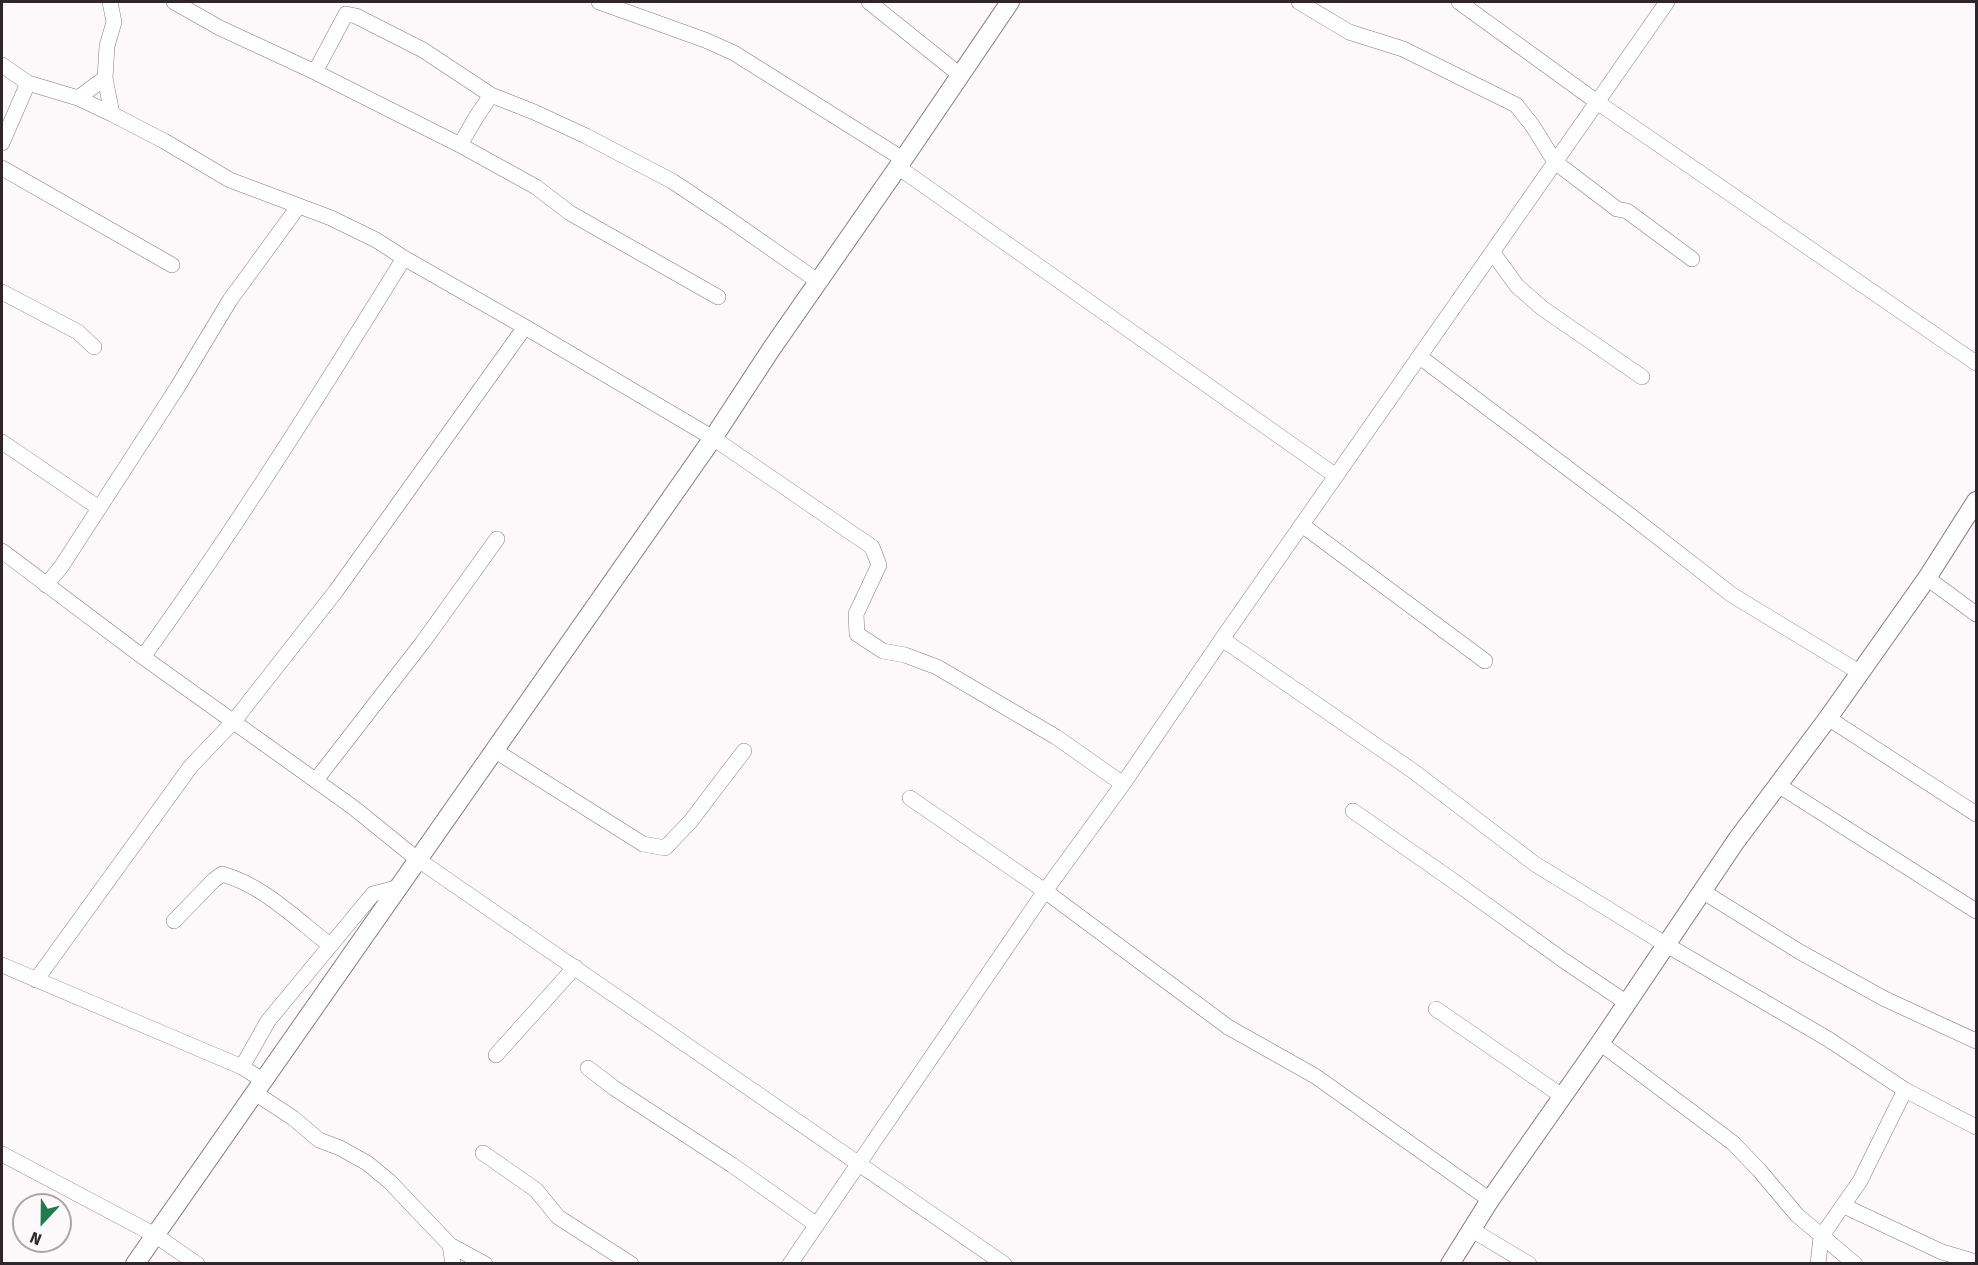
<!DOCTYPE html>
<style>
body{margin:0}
#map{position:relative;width:1978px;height:1265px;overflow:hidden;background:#fdf9fb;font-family:"Fira Sans",sans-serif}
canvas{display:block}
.frame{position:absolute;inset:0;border:3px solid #2e262a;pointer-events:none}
.north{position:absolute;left:12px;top:1193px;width:60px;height:60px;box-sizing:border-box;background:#fdf9fb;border:2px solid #aaa5a7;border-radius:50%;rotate:202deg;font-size:16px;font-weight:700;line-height:24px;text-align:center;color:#2e262a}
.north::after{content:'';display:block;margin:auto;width:21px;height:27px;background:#1f7b51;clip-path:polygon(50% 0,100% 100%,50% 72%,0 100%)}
</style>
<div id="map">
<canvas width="1978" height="1265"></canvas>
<div class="frame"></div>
<div class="north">N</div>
</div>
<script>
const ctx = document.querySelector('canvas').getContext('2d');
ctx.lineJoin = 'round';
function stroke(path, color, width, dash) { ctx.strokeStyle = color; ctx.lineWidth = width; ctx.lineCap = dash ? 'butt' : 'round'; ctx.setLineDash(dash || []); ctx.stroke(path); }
const minor = new Path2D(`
 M 174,2 L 220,28 L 315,72 L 460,145 L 536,187 L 570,213 L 718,297
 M 599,2 L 705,40 L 734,53 L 903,159
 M 869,2 L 960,75
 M 1299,2 L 1349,32 L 1403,49 L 1516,105 L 1532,125 L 1555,162 L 1617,209 L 1627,211 L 1692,259
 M 1459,2 L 1597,102 L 1976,363
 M 2,65 L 28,83 L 78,98 L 112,114 L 164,141 L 230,180 L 331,218 L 376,240 L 404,258 L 525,327 L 713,438 L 872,547 L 879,565 L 856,614 L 857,634 L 883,651 L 905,655 L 937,667 L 1056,737 L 1123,784
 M 315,72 L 346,14 L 356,16 L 423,50 L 491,95 L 534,112 L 586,136 L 672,181 L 726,217 L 819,282
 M 105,78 L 107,46 L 114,22 L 110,2
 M 78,98 L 105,78 L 112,114
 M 2,143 L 28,83
 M 460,145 L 475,119 L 491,95
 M 898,167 L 1336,476
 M 2,168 L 172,265
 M 1493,253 L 1517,286 L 1542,308 L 1642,377
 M 2,292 L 78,332 L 94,347
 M 1420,357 L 1627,513 L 1732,595 L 1859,672
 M 2,442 L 99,508
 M 1302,525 L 1485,661
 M 2,551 L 143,657 L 354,808 L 417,859 L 1004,1264
 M 1927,578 L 1976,614
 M 46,585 L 61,567 L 177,388 L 230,300 L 298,207
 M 1222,639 L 1413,771 L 1535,864 L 1665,944 L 1828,1039 L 1905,1090 L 1976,1127
 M 143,657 C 236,528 320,394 404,258
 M 1828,718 L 1976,814
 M 494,750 L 643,844 L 665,848 L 690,822 L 744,751
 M 316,780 L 423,642 L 497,539
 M 1778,785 L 1976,911
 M 910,798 L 1045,891 L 1228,1027 L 1315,1076 L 1490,1200
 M 1353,811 L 1452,880 L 1563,960 L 1627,1003
 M 1702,891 L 1800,952 L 1885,999 L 1976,1041
 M 174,921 L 214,880 L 222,874 C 263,885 297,920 330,945
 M 2,965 L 242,1067 L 264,1081
 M 36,980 L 191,766 L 234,721 L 336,591 L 525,327
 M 1436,1009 L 1562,1096
 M 1600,1043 L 1733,1143 L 1759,1170 L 1797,1215 L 1855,1264
 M 496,1055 L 575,967
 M 242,1067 L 268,1021 L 373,894 L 396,888
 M 588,1068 L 614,1088 L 732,1165 L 817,1225
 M 255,1093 L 293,1118 L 319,1140 L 340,1148 L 367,1163 L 389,1181 L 450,1245 L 453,1264
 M 483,1153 L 536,1190 L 558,1217 L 631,1264
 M 2,1154 L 155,1235 L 197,1264
 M 1844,1206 L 1942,1252 L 1976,1262
 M 1472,1230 L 1529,1264
 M 450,1245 L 485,1264
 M 790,1264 L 1045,891 L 1123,784 L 1222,639 L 1667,2
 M 1818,1264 L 1821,1237 L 1860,1181 L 1905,1090`);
const tertiary = new Path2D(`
 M 135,1264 L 713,438 L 772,348 L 898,167 L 1010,2
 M 1450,1264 L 1490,1200 L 1600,1043 L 1736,841 L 1828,718 L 1927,578 L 1976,501`);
stroke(minor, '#897780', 16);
stroke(tertiary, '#897780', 20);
stroke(minor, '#fff', 15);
stroke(tertiary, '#fff', 18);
</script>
